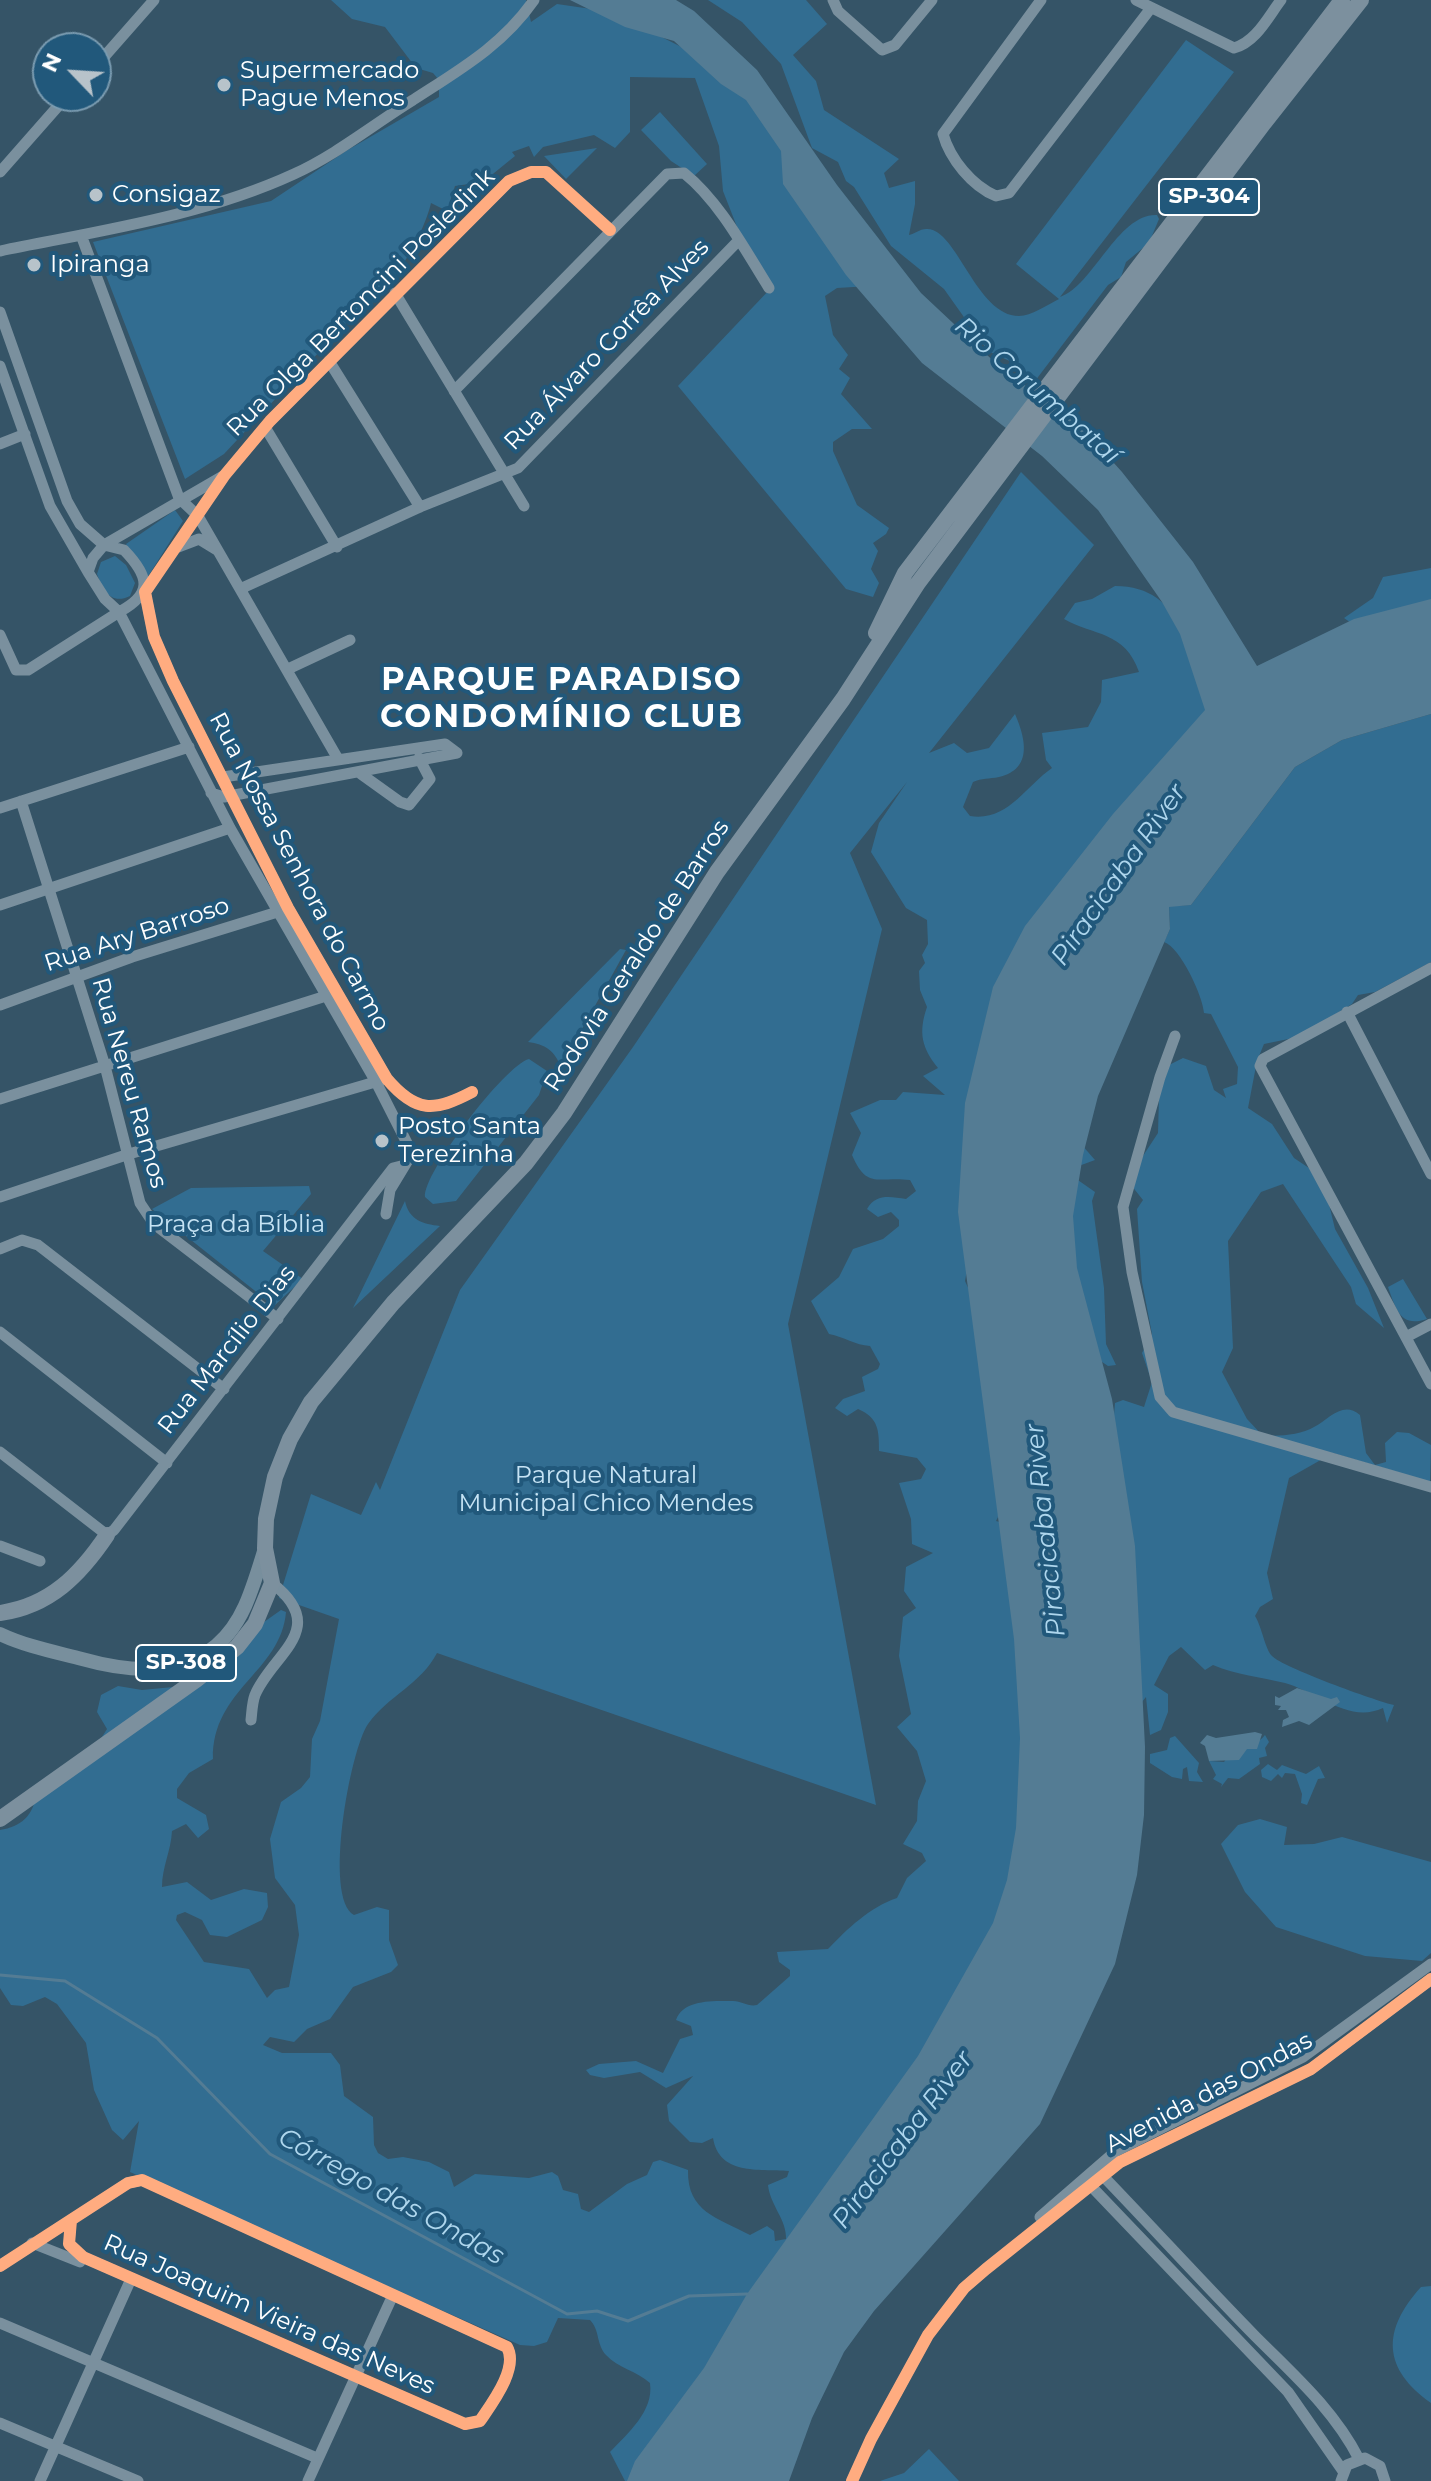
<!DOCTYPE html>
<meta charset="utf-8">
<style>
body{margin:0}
#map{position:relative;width:1431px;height:2481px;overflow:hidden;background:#355467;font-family:Montserrat,sans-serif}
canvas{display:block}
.north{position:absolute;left:32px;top:32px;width:80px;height:80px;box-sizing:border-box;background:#21587b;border:2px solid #7a9bb0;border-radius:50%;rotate:295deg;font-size:22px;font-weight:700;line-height:32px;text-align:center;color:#fff}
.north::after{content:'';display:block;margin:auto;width:28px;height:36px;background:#b8c3ca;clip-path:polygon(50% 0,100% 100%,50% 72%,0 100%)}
</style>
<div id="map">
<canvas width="1431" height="2481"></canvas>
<div class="north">N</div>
</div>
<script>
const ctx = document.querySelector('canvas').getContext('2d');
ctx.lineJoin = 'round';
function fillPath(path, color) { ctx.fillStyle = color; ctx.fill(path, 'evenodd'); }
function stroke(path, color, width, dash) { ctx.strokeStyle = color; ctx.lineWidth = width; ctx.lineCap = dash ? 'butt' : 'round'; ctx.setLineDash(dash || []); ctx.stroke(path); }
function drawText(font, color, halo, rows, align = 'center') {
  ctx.font = font + ' Montserrat,sans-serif'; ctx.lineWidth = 8; ctx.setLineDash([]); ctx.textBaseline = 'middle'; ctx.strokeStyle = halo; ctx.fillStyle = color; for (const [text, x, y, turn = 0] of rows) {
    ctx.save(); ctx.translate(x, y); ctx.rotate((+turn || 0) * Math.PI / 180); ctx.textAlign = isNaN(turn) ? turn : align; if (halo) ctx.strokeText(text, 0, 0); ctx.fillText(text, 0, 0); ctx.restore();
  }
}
const green = new Path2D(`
 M 331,0 L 526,0 L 531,22 L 557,4 L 612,12 L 733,73 L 870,286 L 837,288 L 825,296 L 833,335 L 848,355 L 839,369 L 850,378 L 841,394 L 872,429 L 852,429 L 833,442 L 833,451 L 857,505 L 889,528 L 886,534 L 873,543 L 878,551 L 871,569 L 879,583 L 873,597 L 846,589 L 678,386 L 772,287 L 739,232 L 723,191 L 719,146 L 695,78 L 630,77 L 630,132 L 615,148 L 594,135 L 543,147 L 534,157 L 529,146 L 512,152 L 515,156 L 483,182 L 455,186 L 447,211 L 431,203 C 422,241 383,304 348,321 L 224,454 L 185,479 L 93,242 L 271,201 L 346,151 L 439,97 L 439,80 L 433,73 L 416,68 L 385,27 L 352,19 Z
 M 708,0 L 806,0 L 827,24 L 793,55 L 816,81 L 824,110 L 899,159 L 884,173 L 889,188 L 915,181 L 915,204 L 909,235 C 914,234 920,229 926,229 C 956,226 976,316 1019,316 C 1031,316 1047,305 1059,299 L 1016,264 L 1186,40 L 1234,72 L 1060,297 C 1093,286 1118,213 1157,215 L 1159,219 L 1149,243 L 1126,262 L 1121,277 L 1108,285 L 1035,381 L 1016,364 L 988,351 L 944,289 L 891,246 L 854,187 L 846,181 L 838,162 L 812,148 L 781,64 L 742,22 Z
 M 660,112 L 707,164 L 694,176 L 671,161 L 641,130 Z
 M 597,148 L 566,179 L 544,156 Z
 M 1021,472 L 1094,545 L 929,753 L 954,743 L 967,753 L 989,748 L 1015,714 C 1025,737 1034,769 999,777 C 989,779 982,778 973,782 L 963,807 L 970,816 C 1007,822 1025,787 1052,768 L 1046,760 L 1042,733 L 1088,727 L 1101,702 L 1102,680 L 1139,672 C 1125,631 1094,636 1064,619 L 1075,603 L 1092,599 L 1115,586 C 1185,586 1192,657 1209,711 L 973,1238 L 965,1281 L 985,1325 L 1004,1505 L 996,1521 L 1010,1525 L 1034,1717 L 1006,1939 L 650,2481 L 625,2481 L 610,2452 C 628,2433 654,2411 650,2383 C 637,2371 618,2368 606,2355 C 596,2344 600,2330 590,2320 L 558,2318 L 547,2342 L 534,2346 L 520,2345 L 130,2172 L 139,2121 L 123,2140 L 112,2130 L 94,2090 L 86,2043 L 57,2004 L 45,1997 L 23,2006 L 11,2005 L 0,1988 L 0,1830 C 21,1827 34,1815 36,1794 L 90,1756 L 107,1729 L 97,1712 L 101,1695 L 118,1686 L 142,1690 L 194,1685 L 247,1634 L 281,1610 L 286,1612 C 281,1672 212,1689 213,1759 L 189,1773 L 177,1789 L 177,1798 L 206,1815 L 209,1829 L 198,1838 L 186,1824 L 172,1831 C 171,1851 162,1867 162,1887 L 187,1882 L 211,1900 L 244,1889 L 267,1893 L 268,1907 L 262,1920 L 227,1937 L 210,1935 L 202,1920 L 185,1912 L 177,1915 L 176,1920 L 204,1962 L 249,1969 L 267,1998 L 275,1990 L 289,1987 L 299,1935 L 295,1905 L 275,1878 L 270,1839 L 281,1802 L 301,1788 L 310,1777 L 312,1739 L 320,1721 L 339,1619 L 279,1598 L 311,1494 L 361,1515 L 376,1482 L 380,1490 L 460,1290 L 633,1047 ZM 907,782 L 879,823 L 871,852 L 906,908 L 927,920 L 928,944 L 922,955 L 925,963 L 919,971 L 920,990 L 927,1007 C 918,1033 922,1048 938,1068 L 923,1076 L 945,1095 L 903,1092 L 896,1100 L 880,1100 L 850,1113 L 861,1133 L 852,1155 C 867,1190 878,1176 910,1180 L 916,1191 L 906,1199 C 891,1197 876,1193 867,1209 L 878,1217 L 891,1212 L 899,1220 L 899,1226 L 883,1239 L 853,1249 L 839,1277 L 811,1301 L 829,1334 C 844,1337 855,1345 870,1346 L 880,1364 L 878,1369 L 862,1377 L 865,1391 L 843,1399 L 835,1408 L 847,1416 L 858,1409 C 879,1418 879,1431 879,1451 L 917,1458 L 926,1469 L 921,1479 L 899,1483 L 911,1519 L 912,1544 L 933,1553 L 906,1567 L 904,1591 L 916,1608 L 903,1617 L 899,1656 L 911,1714 L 897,1727 L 917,1751 L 926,1781 L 918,1801 L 917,1821 L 903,1844 L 922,1853 L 926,1861 L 907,1878 L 897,1898 C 870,1907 847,1929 828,1949 L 777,1952 L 779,1962 L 790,1970 L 790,1976 L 757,2005 C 748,2007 742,2001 733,2001 C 714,2001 683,1999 676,2020 L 691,2026 L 693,2035 L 680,2039 L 663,2073 L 636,2061 L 599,2064 L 586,2070 L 590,2075 L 604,2078 L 640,2072 L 666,2088 L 693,2076 L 667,2105 L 669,2121 L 690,2142 L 702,2143 L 713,2138 C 719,2175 758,2169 789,2171 L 787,2177 L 768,2185 C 770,2205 787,2220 786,2239 L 775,2241 L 774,2231 L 767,2226 L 750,2235 C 718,2218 687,2212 688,2170 L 660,2160 L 653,2162 L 647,2175 L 627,2184 L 589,2212 L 581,2209 L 578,2194 L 563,2190 L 558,2176 L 552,2172 L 529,2178 L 475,2174 L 454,2187 L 449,2172 L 429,2162 L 403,2157 L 388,2159 L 378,2153 L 374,2145 L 373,2117 L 344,2096 L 340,2065 L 331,2053 L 282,2053 L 263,2045 L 270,2037 L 294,2042 L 307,2029 L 330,2019 L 353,1987 L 391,1972 L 398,1965 L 389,1940 L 389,1910 L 377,1907 L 354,1915 C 323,1898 350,1750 368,1724 C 388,1696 421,1684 437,1653 L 876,1805 L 788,1324 L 882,929 L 850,853 Z
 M 175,510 L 183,521 L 147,578 L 126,544 Z
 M 115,556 L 126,565 L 135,583 L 130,596 C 111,605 103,591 97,574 L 101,562 Z
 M 1431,568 L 1431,637 L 1354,625 L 1344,618 L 1373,598 L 1383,577 Z
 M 1431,714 L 1431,962 L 1375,992 L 1358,995 L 1352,1004 L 1298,1037 L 1264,1044 L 1257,1061 L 1248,1108 L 1272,1124 L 1294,1158 L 1309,1168 L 1328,1200 L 1335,1229 L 1368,1288 L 1384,1328 L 1356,1304 L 1351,1287 L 1283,1184 L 1261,1192 L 1228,1241 L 1233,1348 L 1222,1372 L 1247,1419 L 1262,1435 C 1277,1437 1300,1435 1314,1427 C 1329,1419 1343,1400 1360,1415 L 1366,1453 L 1375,1465 L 1386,1462 L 1385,1443 L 1397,1432 L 1409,1433 L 1431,1445 L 1430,1482 L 1333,1453 L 1289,1478 L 1267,1573 L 1273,1599 L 1260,1607 L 1255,1616 C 1262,1627 1265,1649 1272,1656 C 1282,1667 1376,1701 1394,1705 L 1387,1723 L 1383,1708 C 1349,1724 1317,1692 1285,1683 C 1260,1677 1237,1675 1213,1665 L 1205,1670 L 1181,1647 L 1169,1656 L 1154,1685 L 1168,1694 L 1168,1712 L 1161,1730 L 1150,1735 L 1146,1697 L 1136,1709 L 1113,1427 L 1115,1403 L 1123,1400 L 1144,1407 L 1152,1382 L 1142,1353 L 1152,1334 L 1142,1282 L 1137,1209 L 1143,1200 L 1131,1185 L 1137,1165 L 1158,1133 L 1159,1097 L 1169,1065 L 1183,1058 L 1206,1066 L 1214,1090 L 1226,1098 L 1223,1089 L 1237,1084 L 1238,1067 L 1211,1014 L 1204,1013 C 1203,996 1180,947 1164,942 L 1170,929 L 1169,906 L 1191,905 L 1295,767 L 1342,740 Z
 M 620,949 L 626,950 L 561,1067 C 555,1051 545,1044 528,1042 Z
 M 529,1059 L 547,1071 L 539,1095 L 456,1201 L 433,1204 L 425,1197 C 423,1173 505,1065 529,1059 Z
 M 1080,1122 L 1081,1144 L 1095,1160 L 1076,1167 L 1075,1178 L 1095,1192 L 1092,1201 L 1104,1288 L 1106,1344 L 1116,1365 L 1108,1366 L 1089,1353 L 1083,1331 L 1064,1288 L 1067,1262 L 1057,1220 L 1065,1142 L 1073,1126 Z
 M 309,1186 L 311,1194 L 263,1251 L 303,1279 L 274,1306 L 152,1209 L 191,1188 Z
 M 405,1201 C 409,1220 423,1224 440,1226 L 353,1308 Z
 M 1403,1279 L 1427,1319 C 1400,1328 1396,1309 1388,1287 Z
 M 1265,1735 L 1269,1742 L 1265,1748 L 1267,1756 L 1259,1758 L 1260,1764 L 1239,1779 L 1228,1778 L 1221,1787 L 1222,1784 L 1213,1779 L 1216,1775 L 1209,1761 L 1224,1762 C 1237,1745 1255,1748 1265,1735 Z
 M 1175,1736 L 1199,1763 L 1197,1772 L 1203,1782 L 1189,1781 L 1187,1767 L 1183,1769 L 1182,1779 L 1172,1777 L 1150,1763 L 1150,1754 L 1167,1750 L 1170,1738 Z
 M 1268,1764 L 1277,1770 L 1282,1765 L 1306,1774 L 1319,1766 L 1325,1778 L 1318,1779 L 1307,1805 L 1301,1803 L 1302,1794 L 1295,1774 L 1285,1773 L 1282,1778 L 1278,1774 L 1271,1781 L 1262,1777 L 1261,1770 Z
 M 1260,1819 L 1287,1827 L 1284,1845 L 1314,1844 L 1342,1837 L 1431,1862 L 1431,1953 L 1422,1961 L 1365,1956 L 1276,1927 L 1245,1892 L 1221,1844 L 1238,1825 Z
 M 1431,2286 L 1431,2403 C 1383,2369 1381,2331 1421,2287 Z
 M 929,2449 L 959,2481 L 880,2481 L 904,2473 Z`);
const water = new Path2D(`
 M 570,0 L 676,0 L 694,11 L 757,70 L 837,185 L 921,293 L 1002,369 L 1077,422 L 1122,472 L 1193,562 L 1257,666 L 1354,619 L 1431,599 L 1431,714 L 1342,740 L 1295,767 L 1191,905 L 1169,907 L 1170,929 L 1098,1096 L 1083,1155 L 1073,1216 L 1077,1268 L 1112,1399 L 1135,1546 L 1145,1747 L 1144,1815 L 1137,1875 L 1115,1964 L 1040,2124 L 874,2311 L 844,2352 L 812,2418 L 789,2481 L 627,2481 L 635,2461 L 704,2368 L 747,2294 L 918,2056 L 993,1923 L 1007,1880 L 1016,1828 L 1020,1738 L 1014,1639 L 958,1212 L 965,1103 L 993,987 L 1025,926 L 1113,814 L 1205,710 L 1180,634 L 1162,602 L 1098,510 L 1042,456 L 922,363 L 846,275 L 783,184 L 781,151 L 746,100 L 721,84 L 674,41 L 625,27 Z
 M 1297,1688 L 1331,1699 L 1337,1697 L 1340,1702 L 1309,1725 L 1299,1721 L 1282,1727 L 1283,1720 L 1289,1717 L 1286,1710 L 1278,1710 L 1281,1706 L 1275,1705 L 1275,1696 L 1279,1698 Z
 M 1255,1732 L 1262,1734 L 1257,1749 L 1247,1749 L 1239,1760 L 1209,1761 L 1205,1746 L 1200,1743 L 1207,1735 L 1216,1738 Z`);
const stream = new Path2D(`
 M 0,1975 L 65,1981 L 157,2038 L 270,2154 L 567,2314 L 597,2311 L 628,2321 L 689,2296 L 747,2294`);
const minor = new Path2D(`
 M 833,0 L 838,11 L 882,50 L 895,45 L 932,0
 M 1041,0 L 943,134 C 950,159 972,186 996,196 L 1009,193 L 1151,8
 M 1136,0 L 1234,48 C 1256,42 1268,17 1281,0
 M 96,66 L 154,0
 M 0,172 L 67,96
 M 81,235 L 179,498 L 198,516 L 338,759
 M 0,251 C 98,231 203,216 294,174 C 336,155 374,124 413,100 C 459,70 502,46 534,0
 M 395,293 L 524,506
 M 0,312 L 67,501 L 80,524 L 104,545 L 223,476
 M 329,361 L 420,507
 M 0,366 L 50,506 L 88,572
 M 454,391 L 667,174 L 684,173 C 720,202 745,250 769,288
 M 265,427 L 337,547
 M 0,444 L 25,434
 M 104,545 L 124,550 C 150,577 153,594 119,612 L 105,599 L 88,572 L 93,558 Z
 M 178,547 L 199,539 L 217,550
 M 240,589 L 420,507 L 518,468 L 739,240
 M 0,635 L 16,670 L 28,670 L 119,612 L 230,828 L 376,1082 L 410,1149 L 410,1157 L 390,1190 L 386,1214
 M 288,669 L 350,640
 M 361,774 L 400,802 L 409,805 L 430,779 L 419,758
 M 223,777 L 445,744 L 457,753
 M 211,793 L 224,797 L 457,753
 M 21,801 L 105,1066 L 140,1203 L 154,1224 L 278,1319
 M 0,808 L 189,747
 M 0,905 L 230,828
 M 1431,968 L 1263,1059 L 1260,1066 L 1431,1384
 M 0,1005 L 132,957 L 284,910
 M 1347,1012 L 1431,1174
 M 1175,1036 L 1160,1077 L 1123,1207 L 1132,1272 L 1160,1397 L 1173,1412 L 1431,1487
 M 472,1092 C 434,1112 416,1113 387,1079 L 288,908 L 173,681 L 154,637 L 145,592 L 224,476 L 270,421 L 509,181 L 531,172 L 546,172 L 610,230
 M 0,1099 L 326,996
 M 0,1197 L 129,1154 L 382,1080
 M 0,1249 L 22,1240 L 38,1245 L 224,1389
 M 0,1332 L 167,1463
 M 1406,1337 L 1431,1324
 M 0,1452 L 107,1535 L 114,1530 L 393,1168 L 405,1165
 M 0,1546 L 40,1561
 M 251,1720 C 252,1712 252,1703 255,1695 C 272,1654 331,1629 272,1583
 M 1103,2176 C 1154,2229 1204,2284 1256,2337 C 1294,2375 1334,2410 1359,2459
 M 1090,2185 L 1288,2392 L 1343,2471
 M 1040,2217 L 1116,2151 L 1303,2057 L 1431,1964
 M 32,2243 L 80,2262
 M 0,2266 L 128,2183 L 142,2180 L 507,2347 C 519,2368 492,2403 480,2421 L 465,2424 L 83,2257 L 69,2244 L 71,2220
 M 0,2323 L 317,2458
 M 0,2423 L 138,2481
 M 40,2481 L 131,2279
 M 308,2481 L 393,2295
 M 852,2481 L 871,2439 L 928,2335 L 964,2288 L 986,2269 L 1120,2162 L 1311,2069 L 1431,1979
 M 1341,2481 L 1347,2465 L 1365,2458 L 1380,2466 L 1385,2481`);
const major = new Path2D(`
 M 0,1634 C 25,1646 55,1652 82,1659 C 146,1677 213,1677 245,1606 C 253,1588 259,1568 265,1548`);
const highway = new Path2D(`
 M 876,633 L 905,573 L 1342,0
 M 0,1613 C 50,1606 80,1575 107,1535
 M 0,1819 L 196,1680 L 237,1647 L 255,1624 L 272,1583 L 265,1548 L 266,1519 L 275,1477 L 290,1439 L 311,1402 L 393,1303 L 526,1163 L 564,1113 L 717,872 L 843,699 L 918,583 L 1264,123 L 1361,0`);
const cycleway = new Path2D(`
 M 472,1092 C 434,1112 416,1113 387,1079 L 288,908 L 173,681 L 154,637 L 145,592 L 224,476 L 270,421 L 509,181 L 531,172 L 546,172 L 610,230
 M 0,2266 L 128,2183 L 142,2180 L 507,2347 C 519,2368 492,2403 480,2421 L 465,2424 L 83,2257 L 69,2244 L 71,2220
 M 852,2481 L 871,2439 L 928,2335 L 964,2288 L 986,2269 L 1120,2162 L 1311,2069 L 1431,1979`);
const markers = [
 [224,85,8,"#b8c3ca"],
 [96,195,8,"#b8c3ca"],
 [34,265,8,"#b8c3ca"],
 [382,1141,8,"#b8c3ca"]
];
const shields = [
 [1209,197,100],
 [186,1663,100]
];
const shieldNames = [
 ["SP-304",1209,197],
 ["SP-308",186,1663]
];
const poiNames = [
 ["Supermercado",240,71],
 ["Pague Menos",240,99],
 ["Consigaz",112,195],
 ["Ipiranga",50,265],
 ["Posto Santa",398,1127],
 ["Terezinha",398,1155]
];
const streetNames = [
 ["Rua Olga Bertoncini Posledink",361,303,-45],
 ["Rua Álvaro Corrêa Alves",607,345,-46],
 ["Rua Nossa Senhora do Carmo",299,872,62],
 ["Rua Ary Barroso",137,935,-18],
 ["Rodovia Geraldo de Barros",637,956,-57],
 ["Rua Nereu Ramos",129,1083,74],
 ["Rua Marcílio Dias",227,1350,-52],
 ["Avenida das Ondas",1209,2093,-28],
 ["Rua Joaquim Vieira das Neves",269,2315,24]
];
const parkNames = [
 ["Praça da Bíblia",236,1225],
 ["Parque Natural",606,1476],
 ["Municipal Chico Mendes",606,1504]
];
const waterNames = [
 ["Rio Corumbataí",1037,391,41],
 ["Piracicaba River",1119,875,-55],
 ["Piracicaba River",1046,1530,-96],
 ["Piracicaba River",903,2140,-53],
 ["Córrego das Ondas",391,2197,29]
];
const districtNames = [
 ["PARQUE PARADISO",562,681],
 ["CONDOMÍNIO CLUB",562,718]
];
fillPath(green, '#326d91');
fillPath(water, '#547c94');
stroke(stream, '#547c94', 3);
stroke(minor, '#7a909e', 11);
stroke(major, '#788f9d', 14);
stroke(highway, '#7c909e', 16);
stroke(cycleway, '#ffac80', 12);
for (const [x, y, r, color] of markers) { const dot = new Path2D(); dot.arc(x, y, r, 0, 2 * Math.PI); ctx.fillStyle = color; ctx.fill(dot); stroke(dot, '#21587b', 3); }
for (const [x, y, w] of shields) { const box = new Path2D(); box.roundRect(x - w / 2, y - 18, w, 36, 6); ctx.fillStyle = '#21587b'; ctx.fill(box); stroke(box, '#fff', 2); }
drawText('bold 22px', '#fff', null, shieldNames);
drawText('24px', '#fff', '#21587b', poiNames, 'left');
drawText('24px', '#fff', '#21587b', streetNames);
drawText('24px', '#c6e3f4', '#21587b', parkNames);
drawText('italic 26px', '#aed6ed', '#21587b', waterNames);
ctx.letterSpacing = '2px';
drawText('bold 32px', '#fff', '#21587b', districtNames);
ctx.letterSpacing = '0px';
</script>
